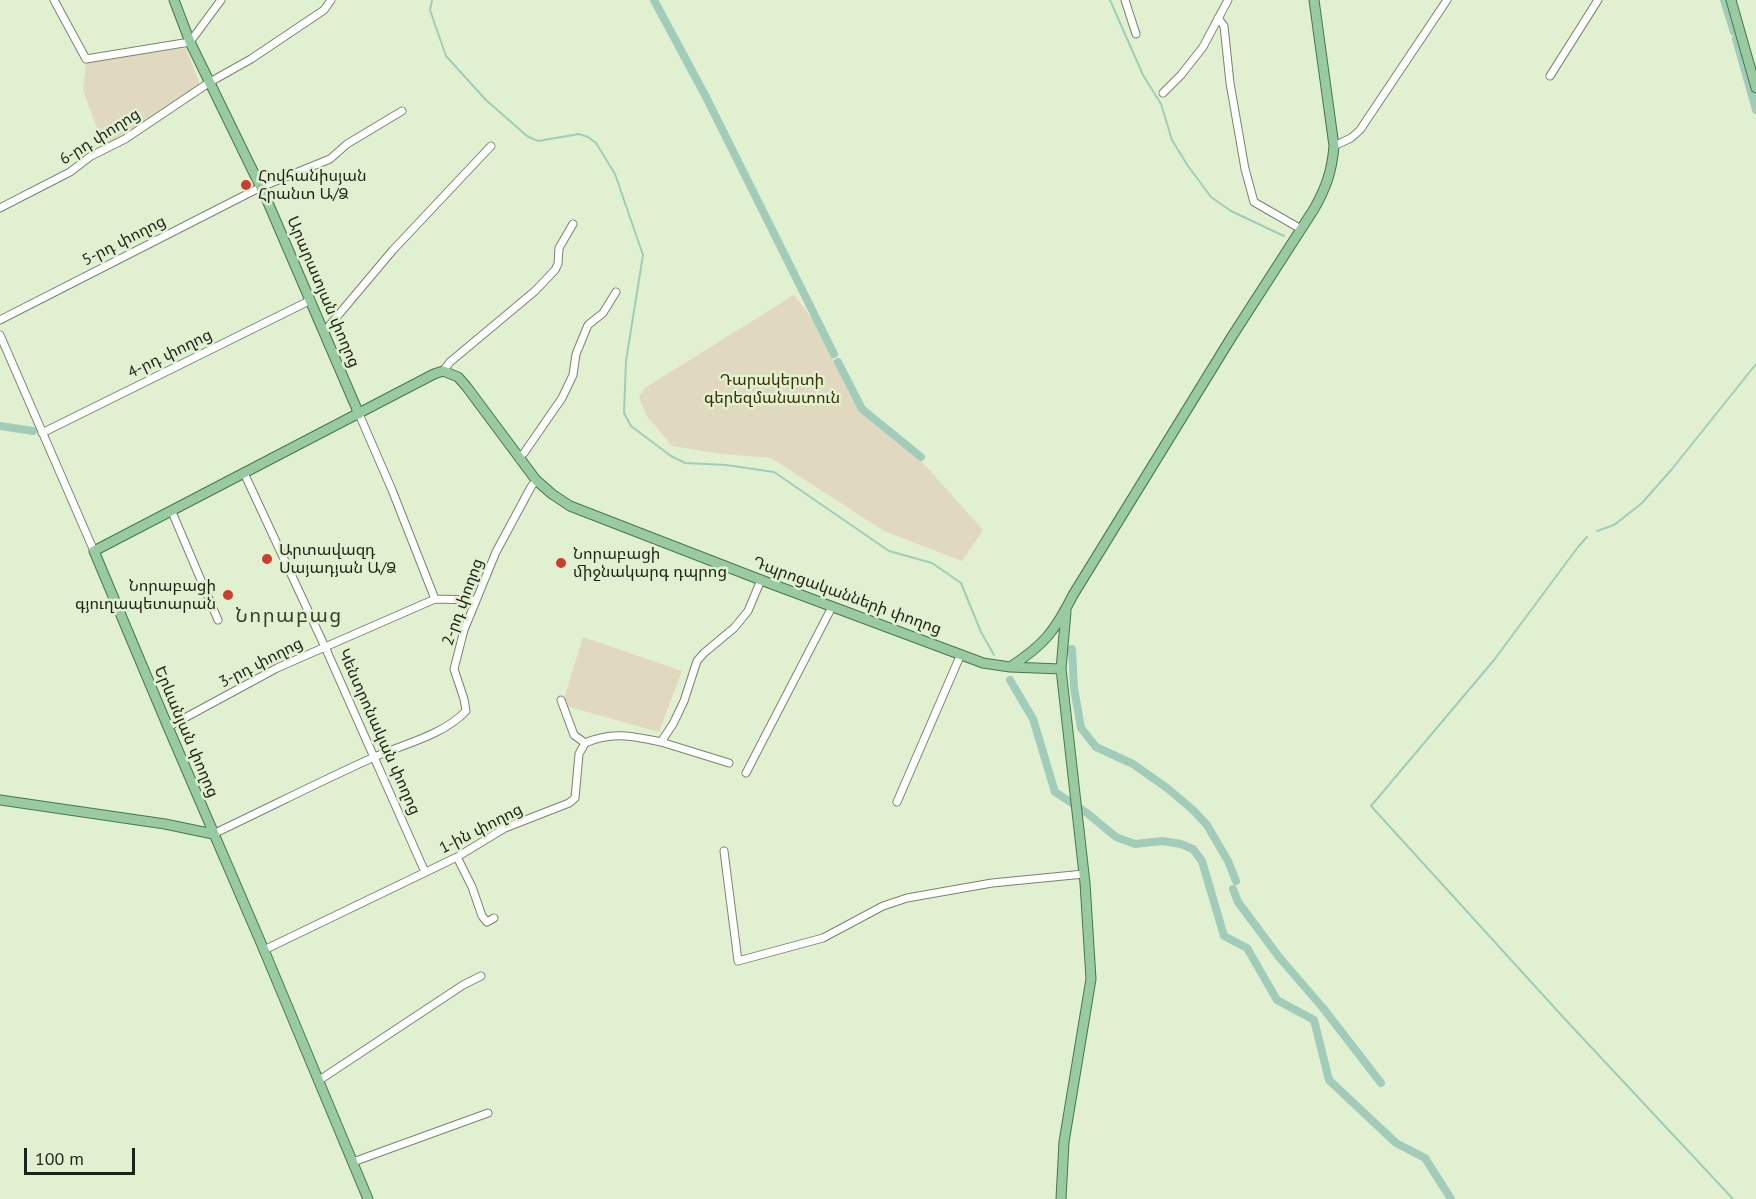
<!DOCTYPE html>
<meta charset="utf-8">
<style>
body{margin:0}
#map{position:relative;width:1756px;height:1199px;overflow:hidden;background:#e2f0d2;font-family:"PT Sans",sans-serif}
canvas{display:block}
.scale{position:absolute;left:24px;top:1148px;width:111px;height:27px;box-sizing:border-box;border:3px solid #1f2419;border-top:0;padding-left:8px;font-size:18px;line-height:21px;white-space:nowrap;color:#1f2419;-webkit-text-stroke:4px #e2f0d2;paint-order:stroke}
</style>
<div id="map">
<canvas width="1756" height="1199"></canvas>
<div class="scale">100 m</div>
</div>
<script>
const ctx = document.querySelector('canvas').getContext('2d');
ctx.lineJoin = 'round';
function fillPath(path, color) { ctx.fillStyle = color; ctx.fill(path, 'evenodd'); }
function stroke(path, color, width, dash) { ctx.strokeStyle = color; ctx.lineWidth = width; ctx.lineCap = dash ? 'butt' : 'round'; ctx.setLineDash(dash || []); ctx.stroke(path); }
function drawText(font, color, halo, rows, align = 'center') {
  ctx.font = font + ' "PT Sans","Noto Sans Armenian",sans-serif'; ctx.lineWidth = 5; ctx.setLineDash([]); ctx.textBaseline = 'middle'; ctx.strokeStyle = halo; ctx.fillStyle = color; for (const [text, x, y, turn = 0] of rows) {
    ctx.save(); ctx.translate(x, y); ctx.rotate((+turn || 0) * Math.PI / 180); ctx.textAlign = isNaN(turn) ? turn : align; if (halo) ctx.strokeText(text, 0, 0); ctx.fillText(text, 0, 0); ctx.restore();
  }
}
const green = new Path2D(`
 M 186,48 L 200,85 L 104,147 L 83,90 L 86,62 Z
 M 794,295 L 817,325 L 848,391 L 863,414 L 923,463 L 983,530 L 962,561 L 884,531 L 771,458 L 722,454 L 672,446 L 646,415 L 639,397 L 645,388 Z
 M 583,637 L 682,671 L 659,732 L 562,705 Z`);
const stream = new Path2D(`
 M 432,0 L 430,10 L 446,56 L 486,100 L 527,136 L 538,141 L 579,134 L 588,137 L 596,143 L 615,174 L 643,255 L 626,361 L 624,413 L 631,426 L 671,456 L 685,463 L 726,465 L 774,472 L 889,551 L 932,563 L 961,583 L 981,632 L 994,655
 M 1110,0 L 1143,75 L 1161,104 L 1172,140 L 1188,166 L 1211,197 L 1231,211 L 1284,236
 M 1597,531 L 1614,525 L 1642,503 L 1672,469 L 1756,364
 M 1587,537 L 1578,547 L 1494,660 L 1371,806 L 1563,1017 L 1733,1199`);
const canal = new Path2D(`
 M 654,0 L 706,97 L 834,354
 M 1724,0 L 1734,32
 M 1736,39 L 1756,110
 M 838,362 L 862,409 L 921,457
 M 0,426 L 33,431
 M 1072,649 L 1074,688 L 1081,728 L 1096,747 L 1133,764 L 1167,788 L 1193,810 L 1207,825 L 1228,861 L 1236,881
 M 1010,680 L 1033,719 L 1055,792 L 1087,813 L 1116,837 L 1135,844 L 1162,841 L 1181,844 L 1193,849 L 1202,861 L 1224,936 L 1247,948 L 1277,1000 L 1314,1020 L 1329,1080 L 1396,1143 L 1425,1158 L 1451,1199
 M 1233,889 L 1238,902 L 1279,957 L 1323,1008 L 1381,1083`);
const minor = new Path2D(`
 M 54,0 L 86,59 L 190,42 L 221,0
 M 1125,0 L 1136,34
 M 1218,18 L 1224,26 L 1230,83 L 1245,169 L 1254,202 L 1301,229
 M 1550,76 L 1598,0
 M 1163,93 L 1181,75 L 1203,47 L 1228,0
 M 1334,146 L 1351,138 L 1360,130 L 1447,0
 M 0,208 L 70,172 L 91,156 L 125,139 L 210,82 L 251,59 L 324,10 L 331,0
 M 0,320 L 261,187 L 330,159 L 347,144 L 402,111
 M 324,332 L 393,250 L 491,146
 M 0,335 L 94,551
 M 443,371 L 450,362 L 535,291 L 555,270 L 558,264 L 559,248 L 573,224
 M 359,414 L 392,490 L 435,599
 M 42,433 L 311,300
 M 519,457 L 524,453 L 562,398 L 573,375 L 576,354 L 588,325 L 603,313 L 616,292
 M 244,473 L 325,647 L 425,872
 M 172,512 L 218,620
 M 561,700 L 574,735 L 585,743
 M 168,727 L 277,668 L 435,599 L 476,600
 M 661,742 L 729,763
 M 746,773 L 832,607
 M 897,802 L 961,654
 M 213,834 C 266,809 319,782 372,758 C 403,744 442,736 466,711 L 464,699 L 454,669 L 464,630 L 496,552 L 531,487 L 536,480
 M 724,851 L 738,961 L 823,938 L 883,906 L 907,898 L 992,883 L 1084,874
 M 457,857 L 472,887 L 482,916 L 487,922 L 494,918
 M 264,950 L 457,857 L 505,828 L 569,803 L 575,798 L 579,754 L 585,743 C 612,731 633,736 661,742 L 673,724 L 684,701 L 697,661 L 704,653 L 734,628 L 748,611 L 761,580
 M 318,1081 L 463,985 L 481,976
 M 353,1162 L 488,1113`);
const major = new Path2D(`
 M 174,0 L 190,42 L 266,198 L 359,414
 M 1731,0 L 1756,88
 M 1010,667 C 1044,645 1055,631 1073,595 L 1231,338 L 1314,209 C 1326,188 1332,171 1334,146 L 1314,0
 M 0,800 L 165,824 L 213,834
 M 368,1199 L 264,950 L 168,727 L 94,551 L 434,374 L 443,371 L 458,377 L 466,386 L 536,480 L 552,494 L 570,506 L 761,580 L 983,663 L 1010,667 L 1061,669
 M 1061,1199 L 1064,1142 L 1091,979 L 1085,883 L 1061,669 L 1066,612`);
const markers = [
 [246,185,6,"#ca3e2d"],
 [267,559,6,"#ca3e2d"],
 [561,563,6,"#ca3e2d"],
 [228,595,6,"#ca3e2d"]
];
const streetNames = [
 ["6-րդ փողոց",100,137,-32],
 ["5-րդ փողոց",124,241,-27],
 ["Արարատյան փողոց",323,292,67],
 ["4-րդ փողոց",170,354,-26],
 ["Դպրոցականների փողոց",847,596,20],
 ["2-րդ փողոց",463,602,-70],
 ["3-րդ փողոց",261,663,-27],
 ["Երևանյան փողոց",186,732,67],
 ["Կենտրոնական փողոց",379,732,66],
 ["1-ին փողոց",481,829,-27]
];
const poiNames = [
 ["Հովհանիսյան",258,176],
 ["Հրանտ Ա/Ձ",258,194],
 ["Արտավազդ",279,550],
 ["Սայադյան Ա/Ձ",279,568],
 ["Նորաբացի",573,554],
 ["միջնակարգ դպրոց",573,572],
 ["Նորաբացի",216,586,"right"],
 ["գյուղապետարան",216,604,"right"]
];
const parkNames = [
 ["Դարակերտի",772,380],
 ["գերեզմանատուն",772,398]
];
const quarterNames = [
 ["Նորաբաց",289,616]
];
fillPath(green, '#e1d8c0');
stroke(stream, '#a2ccba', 2);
stroke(canal, '#a2ccba', 8);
stroke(minor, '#79856a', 9);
stroke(major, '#437949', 11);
stroke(minor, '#fff', 7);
stroke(major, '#9acaa1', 9);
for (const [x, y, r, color] of markers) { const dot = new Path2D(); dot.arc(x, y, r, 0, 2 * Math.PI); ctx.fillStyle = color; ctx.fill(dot); stroke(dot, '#e2f0d2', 2); }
drawText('16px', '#1f2419', '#e2f0d2', streetNames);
drawText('16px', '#1f2419', '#e2f0d2', poiNames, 'left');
drawText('16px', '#3f3000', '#e2f0d2', parkNames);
ctx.letterSpacing = '1.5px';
drawText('20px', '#37422a', '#e2f0d2', quarterNames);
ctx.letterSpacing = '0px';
</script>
